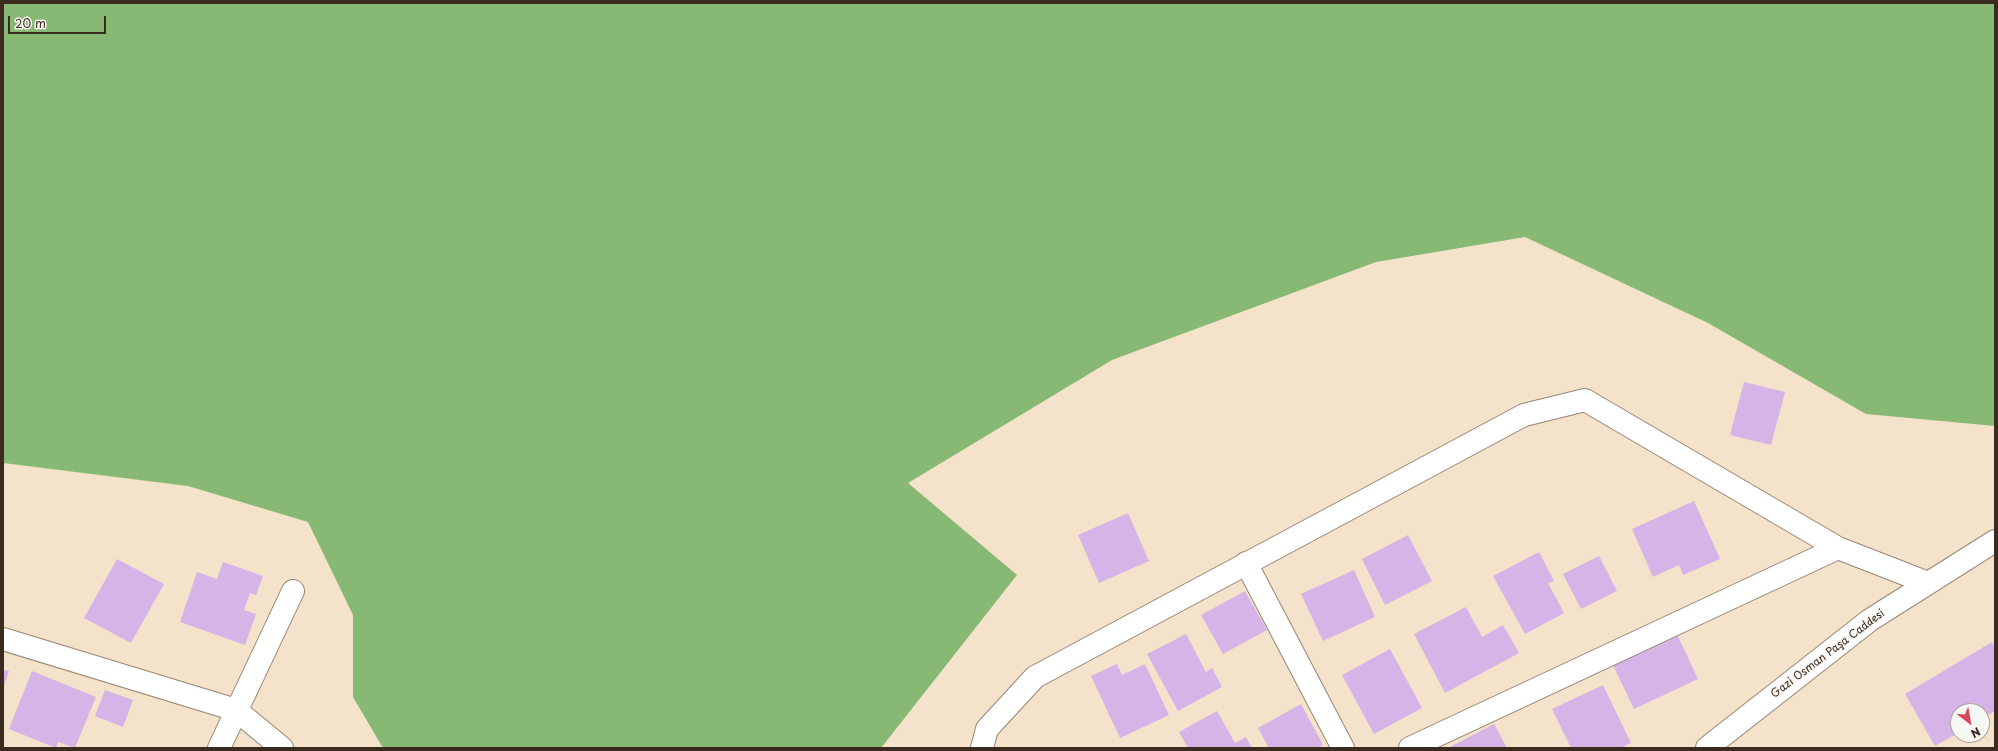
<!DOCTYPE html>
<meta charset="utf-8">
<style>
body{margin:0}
#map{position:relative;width:1998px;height:751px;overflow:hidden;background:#f4e2ca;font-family:"Playpen Sans",sans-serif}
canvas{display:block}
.frame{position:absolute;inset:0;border:4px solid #3b2a1e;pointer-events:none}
.north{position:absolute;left:1950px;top:703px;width:40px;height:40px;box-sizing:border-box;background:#f6f6f2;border:1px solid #aba49d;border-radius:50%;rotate:149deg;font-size:11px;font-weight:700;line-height:16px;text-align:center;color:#3b2a1e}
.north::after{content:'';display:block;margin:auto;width:14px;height:18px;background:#d1495b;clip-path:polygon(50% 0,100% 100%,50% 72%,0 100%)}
.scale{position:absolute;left:8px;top:16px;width:98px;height:18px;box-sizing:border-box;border:2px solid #3b2a1e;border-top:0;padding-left:5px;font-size:12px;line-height:14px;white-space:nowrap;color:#3b2a1e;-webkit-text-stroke:3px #f6f6f2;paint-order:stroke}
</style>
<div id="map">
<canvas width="1998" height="751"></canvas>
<div class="frame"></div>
<div class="north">N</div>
<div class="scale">20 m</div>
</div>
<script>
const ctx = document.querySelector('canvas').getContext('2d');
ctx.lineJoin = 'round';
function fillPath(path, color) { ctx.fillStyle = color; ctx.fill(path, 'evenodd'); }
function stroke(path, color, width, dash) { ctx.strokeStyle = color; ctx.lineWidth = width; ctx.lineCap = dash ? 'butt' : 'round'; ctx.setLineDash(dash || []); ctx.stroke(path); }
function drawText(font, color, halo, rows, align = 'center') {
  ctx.font = font + ' "Playpen Sans",sans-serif'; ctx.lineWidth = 3.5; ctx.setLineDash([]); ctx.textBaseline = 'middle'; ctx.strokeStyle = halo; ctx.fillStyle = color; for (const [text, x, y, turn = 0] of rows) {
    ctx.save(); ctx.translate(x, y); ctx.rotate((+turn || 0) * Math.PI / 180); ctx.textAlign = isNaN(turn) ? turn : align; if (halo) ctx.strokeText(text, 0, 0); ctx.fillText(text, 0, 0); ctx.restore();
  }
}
const forest = new Path2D(`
 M 3,3 L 1995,3 L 1995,426 L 1866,414 L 1708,323 L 1525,237 L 1376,262 L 1112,360 L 908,483 L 1017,575 L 881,748 L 383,748 L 353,697 L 353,615 L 308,522 L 188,486 L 3,463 Z`);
const building = new Path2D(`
 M 1744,382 L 1785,392 L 1771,445 L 1730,435 Z
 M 1694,501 L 1720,559 L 1683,575 L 1679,565 L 1653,577 L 1632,529 Z
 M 1128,513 L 1149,561 L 1099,583 L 1078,535 Z
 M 1408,535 L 1432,581 L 1385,605 L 1362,559 Z
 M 1539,552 L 1554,581 L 1548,583 L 1564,613 L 1525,634 L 1493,576 Z
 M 1599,556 L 1617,591 L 1581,609 L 1563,574 Z
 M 117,559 L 164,584 L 131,643 L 84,618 Z
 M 223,562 L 263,576 L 256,595 L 250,593 L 244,610 L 256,614 L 245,645 L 180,622 L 197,572 L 217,579 Z
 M 1354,570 L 1375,617 L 1323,641 L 1301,594 Z
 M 1245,591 L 1267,630 L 1223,654 L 1201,615 Z
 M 1466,607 L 1482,637 L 1503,625 L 1519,653 L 1445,693 L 1414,634 Z
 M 1675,630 L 1698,679 L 1634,709 L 1611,661 Z
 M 1186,634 L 1206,672 L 1212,668 L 1222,687 L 1178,711 L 1147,654 Z
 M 1992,642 L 1995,647 L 1995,711 L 1982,718 L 1982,711 L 1958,711 L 1958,733 L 1935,746 L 1905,694 Z
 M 1390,649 L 1422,708 L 1374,734 L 1342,675 Z
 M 1117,664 L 1122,675 L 1145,664 L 1169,715 L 1120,738 L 1091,676 Z
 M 3,670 L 9,671 L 3,689 Z
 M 32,671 L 96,697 L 75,748 L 58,742 L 56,748 L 9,729 Z
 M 1603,685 L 1631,743 L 1620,748 L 1571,748 L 1552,709 Z
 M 105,690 L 133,700 L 123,727 L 95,716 Z
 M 1301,704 L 1323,745 L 1317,748 L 1269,748 L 1258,728 Z
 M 1217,711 L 1235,743 L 1246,737 L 1252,748 L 1188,748 L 1179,732 Z
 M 1494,724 L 1507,748 L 1448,748 Z`);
const minor = new Path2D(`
 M 1246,563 L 1343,748
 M 3,639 L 236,710 L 282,748
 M 219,748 L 293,591
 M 982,748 L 987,729 L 1035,677 L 1524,415 L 1585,400 L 1838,548 L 1928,583
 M 1410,748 L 1838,548`);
const tertiary = new Path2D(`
 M 1707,748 L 1870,620 L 1995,541`);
const streetNames = [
 ["Gazi Osman Paşa Caddesi",1828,654,-37]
];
fillPath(forest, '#87b974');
fillPath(building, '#d6b4e8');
stroke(minor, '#988674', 24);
stroke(tertiary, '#988674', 24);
stroke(minor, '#fff', 22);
stroke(tertiary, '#fff', 22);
drawText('11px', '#3b2a1e', '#f6f6f2', streetNames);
</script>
